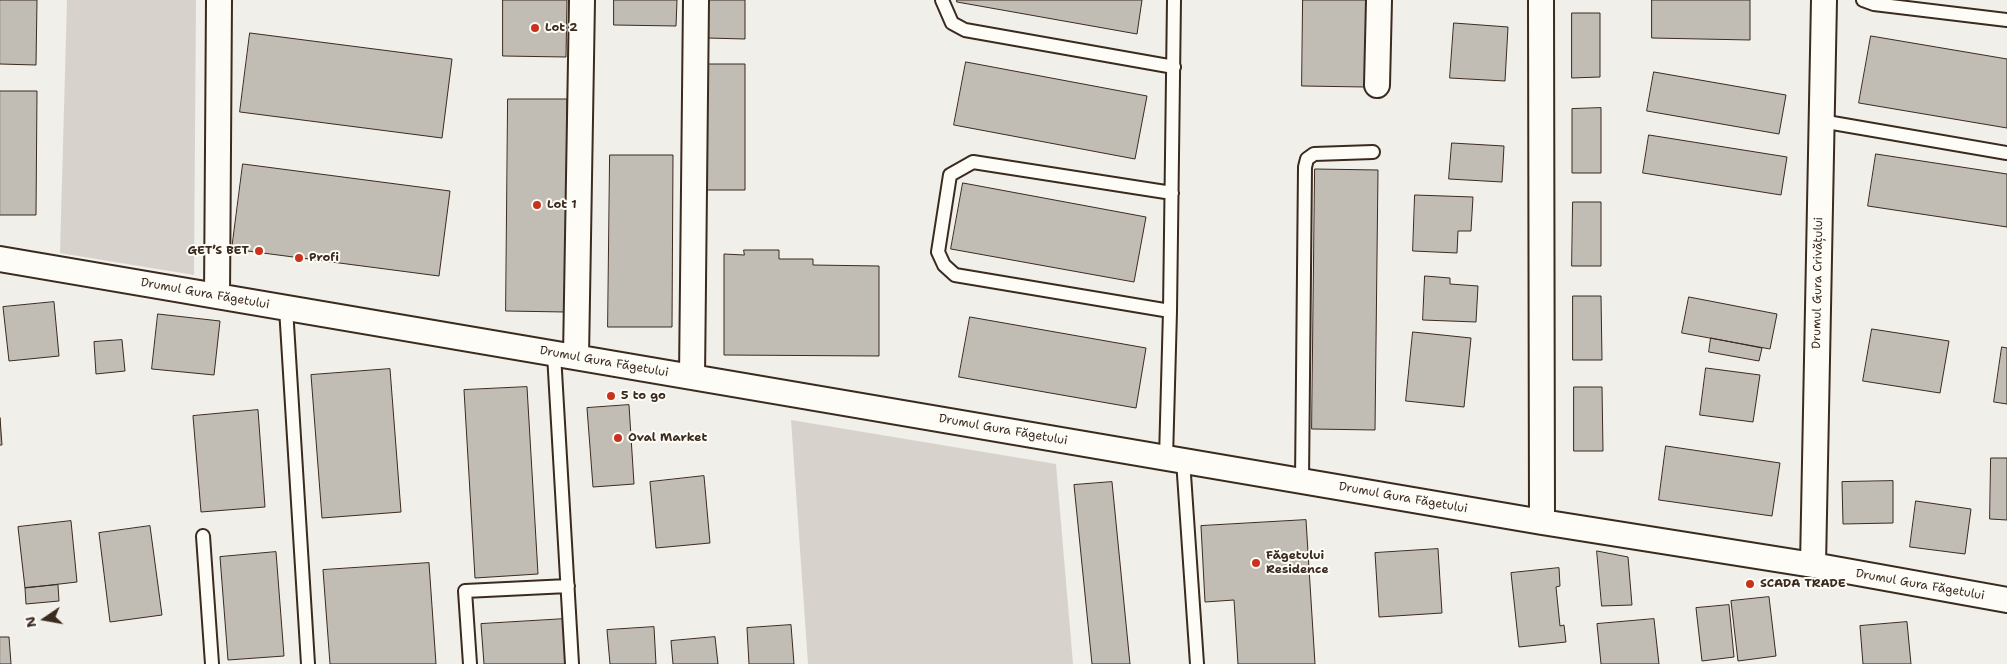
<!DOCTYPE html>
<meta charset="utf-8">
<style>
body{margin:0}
#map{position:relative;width:2007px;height:664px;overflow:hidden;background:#f1efea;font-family:"Shantell Sans",sans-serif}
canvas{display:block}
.north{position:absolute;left:20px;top:594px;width:50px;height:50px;-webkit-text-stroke:4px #fdfcf7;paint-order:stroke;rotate:258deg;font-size:14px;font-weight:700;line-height:20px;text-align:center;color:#3b2a1e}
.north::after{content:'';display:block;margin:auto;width:18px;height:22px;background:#3b2a1e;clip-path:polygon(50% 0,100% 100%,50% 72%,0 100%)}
</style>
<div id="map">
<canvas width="2007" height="664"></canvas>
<div class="north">N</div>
</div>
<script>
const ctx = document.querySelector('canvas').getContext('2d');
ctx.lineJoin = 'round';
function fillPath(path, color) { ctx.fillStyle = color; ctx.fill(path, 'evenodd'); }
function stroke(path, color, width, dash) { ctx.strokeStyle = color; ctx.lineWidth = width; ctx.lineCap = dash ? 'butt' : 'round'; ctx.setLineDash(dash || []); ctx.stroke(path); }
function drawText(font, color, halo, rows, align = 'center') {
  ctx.font = font + ' "Shantell Sans",sans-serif'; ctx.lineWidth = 4; ctx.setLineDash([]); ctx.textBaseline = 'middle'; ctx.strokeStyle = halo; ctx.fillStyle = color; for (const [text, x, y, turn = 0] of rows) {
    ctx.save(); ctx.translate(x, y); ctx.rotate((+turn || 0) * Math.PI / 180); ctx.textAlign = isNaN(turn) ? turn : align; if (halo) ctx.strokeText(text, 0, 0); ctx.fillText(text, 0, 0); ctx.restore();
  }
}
const green = new Path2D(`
 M 67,0 L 196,0 L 194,275 L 60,253 Z
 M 791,420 L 1056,464 L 1073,664 L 808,664 Z`);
const building = new Path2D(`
 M 0,0 L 37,0 L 36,65 L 0,64 Z
 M 503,0 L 567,0 L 566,57 L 503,56 Z
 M 614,0 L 677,0 L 676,26 L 614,25 Z
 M 708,0 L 745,0 L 745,39 L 707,38 Z
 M 957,0 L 1142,0 L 1137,34 L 957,2 Z
 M 1303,0 L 1367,0 L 1366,87 L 1302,86 Z
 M 1652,0 L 1750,0 L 1750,40 L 1652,38 Z
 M 1572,13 L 1600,13 L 1600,77 L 1572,78 Z
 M 1454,23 L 1508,27 L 1505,81 L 1450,78 Z
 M 250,33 L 452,59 L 442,138 L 240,112 Z
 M 1871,36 L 2007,59 L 2007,128 L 1859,103 Z
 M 966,62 L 1147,96 L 1135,159 L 954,125 Z
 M 707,64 L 745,64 L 745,190 L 707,190 Z
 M 1654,72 L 1786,95 L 1779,134 L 1647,111 Z
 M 0,91 L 37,91 L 36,215 L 0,215 Z
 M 508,99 L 567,99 L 565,312 L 506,311 Z
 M 1601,108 L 1601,173 L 1572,173 L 1572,109 Z
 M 1649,135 L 1787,157 L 1781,195 L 1643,173 Z
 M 1452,143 L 1504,146 L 1502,182 L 1449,179 Z
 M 1876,154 L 2007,174 L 2007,227 L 1868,206 Z
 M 610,155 L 673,155 L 672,327 L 608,327 Z
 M 243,164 L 450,191 L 439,276 L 232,249 Z
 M 1315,169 L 1378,170 L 1375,430 L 1312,429 Z
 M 963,183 L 1146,217 L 1134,282 L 951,249 Z
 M 1415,195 L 1473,197 L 1471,231 L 1458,231 L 1457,253 L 1413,251 Z
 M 1573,202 L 1601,202 L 1601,266 L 1572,266 Z
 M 744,250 L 779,250 L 779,259 L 813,259 L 813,265 L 879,266 L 879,356 L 724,355 L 724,254 L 744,255 Z
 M 1425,276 L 1450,278 L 1450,284 L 1478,286 L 1476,322 L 1423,320 Z
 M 1573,296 L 1601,296 L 1602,360 L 1573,360 Z
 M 1689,297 L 1777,314 L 1770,349 L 1682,333 Z
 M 54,302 L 59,356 L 9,361 L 3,307 Z
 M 158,314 L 220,321 L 214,375 L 152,369 Z
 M 970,317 L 1146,348 L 1136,408 L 959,377 Z
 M 1872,329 L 1949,341 L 1940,393 L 1863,381 Z
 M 1413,332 L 1471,338 L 1464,407 L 1406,401 Z
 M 1711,338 L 1762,348 L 1759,361 L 1709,352 Z
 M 122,340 L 125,371 L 96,374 L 94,342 Z
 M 2002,347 L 2007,348 L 2007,404 L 1994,402 Z
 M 1706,368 L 1760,375 L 1753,422 L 1700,415 Z
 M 390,369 L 401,512 L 322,518 L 311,375 Z
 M 527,387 L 538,574 L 475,578 L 464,390 Z
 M 1574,387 L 1602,387 L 1603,451 L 1574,451 Z
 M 629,405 L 634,484 L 593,487 L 587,408 Z
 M 258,410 L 265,507 L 201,512 L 193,416 Z
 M 0,418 L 2,445 L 0,445 Z
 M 1666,446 L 1780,463 L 1772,516 L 1659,500 Z
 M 1991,458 L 2007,458 L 2007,520 L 1990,519 Z
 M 704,476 L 710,543 L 656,548 L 650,482 Z
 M 1893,481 L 1893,523 L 1843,524 L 1842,482 Z
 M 1112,482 L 1130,664 L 1092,664 L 1074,485 Z
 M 1916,501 L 1971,509 L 1965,554 L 1910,547 Z
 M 1306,520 L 1315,664 L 1238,664 L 1234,600 L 1205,602 L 1201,526 Z
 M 71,521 L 77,582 L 25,588 L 18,527 Z
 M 150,526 L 162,615 L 110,622 L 99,533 Z
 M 1438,549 L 1442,613 L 1379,617 L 1375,553 Z
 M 1597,551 L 1628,557 L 1632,605 L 1602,606 Z
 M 276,552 L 284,656 L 228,660 L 220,557 Z
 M 429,563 L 436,664 L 330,664 L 323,570 Z
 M 1559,568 L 1560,586 L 1556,587 L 1560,626 L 1564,625 L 1566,642 L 1519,647 L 1511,573 Z
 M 58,585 L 59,601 L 26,604 L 25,588 Z
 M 1769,597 L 1776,656 L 1738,661 L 1731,601 Z
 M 1729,605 L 1734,657 L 1702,661 L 1696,608 Z
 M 565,619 L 567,664 L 484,664 L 481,624 Z
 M 1654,619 L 1659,664 L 1601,664 L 1597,624 Z
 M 1907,622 L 1911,664 L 1863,664 L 1860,626 Z
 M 791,625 L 794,664 L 749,664 L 747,628 Z
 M 654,627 L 656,664 L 610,664 L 607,630 Z
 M 0,637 L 9,637 L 11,664 L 0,664 Z
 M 715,637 L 718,664 L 673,664 L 671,641 Z`);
const lane = new Path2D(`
 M 942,0 L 952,23 L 965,30 L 1174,67
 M 1863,0 L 1874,4 L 2007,20
 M 1821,121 L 2007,153
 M 286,308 L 308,664
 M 1170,311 L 955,275 L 944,265 L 938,252 L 950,175 L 973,162 L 1172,193
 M 554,354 L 572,664
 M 1166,458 L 1170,311 L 1174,0
 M 1183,460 L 1197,664
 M 1302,481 L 1305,167 L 1307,159 L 1314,154 L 1373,152
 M 203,536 L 212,664
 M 470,664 L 465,591 L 568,586`);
const street = new Path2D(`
 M 1541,0 L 1542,522
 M 1377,85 L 1379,0
 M 0,259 L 1542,522 L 1813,565 L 2007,600
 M 217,296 L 219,0
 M 576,357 L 582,0
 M 692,377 L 696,0
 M 1813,565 L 1824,0`);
const markers = [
 [535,28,5,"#c8321e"],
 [537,205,5,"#c8321e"],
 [259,251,5,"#c8321e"],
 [299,258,5,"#c8321e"],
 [611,396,5,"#c8321e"],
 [618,438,5,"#c8321e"],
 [1256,563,5,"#c8321e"],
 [1750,584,5,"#c8321e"]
];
const poiNames = [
 ["Lot 2",545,28],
 ["Lot 1",547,205],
 ["GET’S BET",249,251,"right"],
 ["Profi",309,258],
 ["5 to go",621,396],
 ["Oval Market",628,438],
 ["Făgetului",1266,556],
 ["Residence",1266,570],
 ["SCADA TRADE",1760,584]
];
const streetNames = [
 ["Drumul Gura Crivățului",1818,283,-89],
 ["Drumul Gura Făgetului",205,294,10],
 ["Drumul Gura Făgetului",604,362,10],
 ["Drumul Gura Făgetului",1003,430,10],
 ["Drumul Gura Făgetului",1403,498,10],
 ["Drumul Gura Făgetului",1920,585,10]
];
fillPath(green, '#d7d2cc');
fillPath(building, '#c1bcb4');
stroke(building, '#3b2a1e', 1);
stroke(lane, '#3b2a1e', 16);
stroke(street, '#3b2a1e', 28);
stroke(lane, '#fdfcf7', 12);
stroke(street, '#fdfcf7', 24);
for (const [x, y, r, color] of markers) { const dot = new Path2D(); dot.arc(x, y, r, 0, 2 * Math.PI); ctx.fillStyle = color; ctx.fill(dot); stroke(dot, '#fdfcf7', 2); }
drawText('bold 12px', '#3b2a1e', '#fdfcf7', poiNames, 'left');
drawText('12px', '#3b2a1e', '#fdfcf7', streetNames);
</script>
